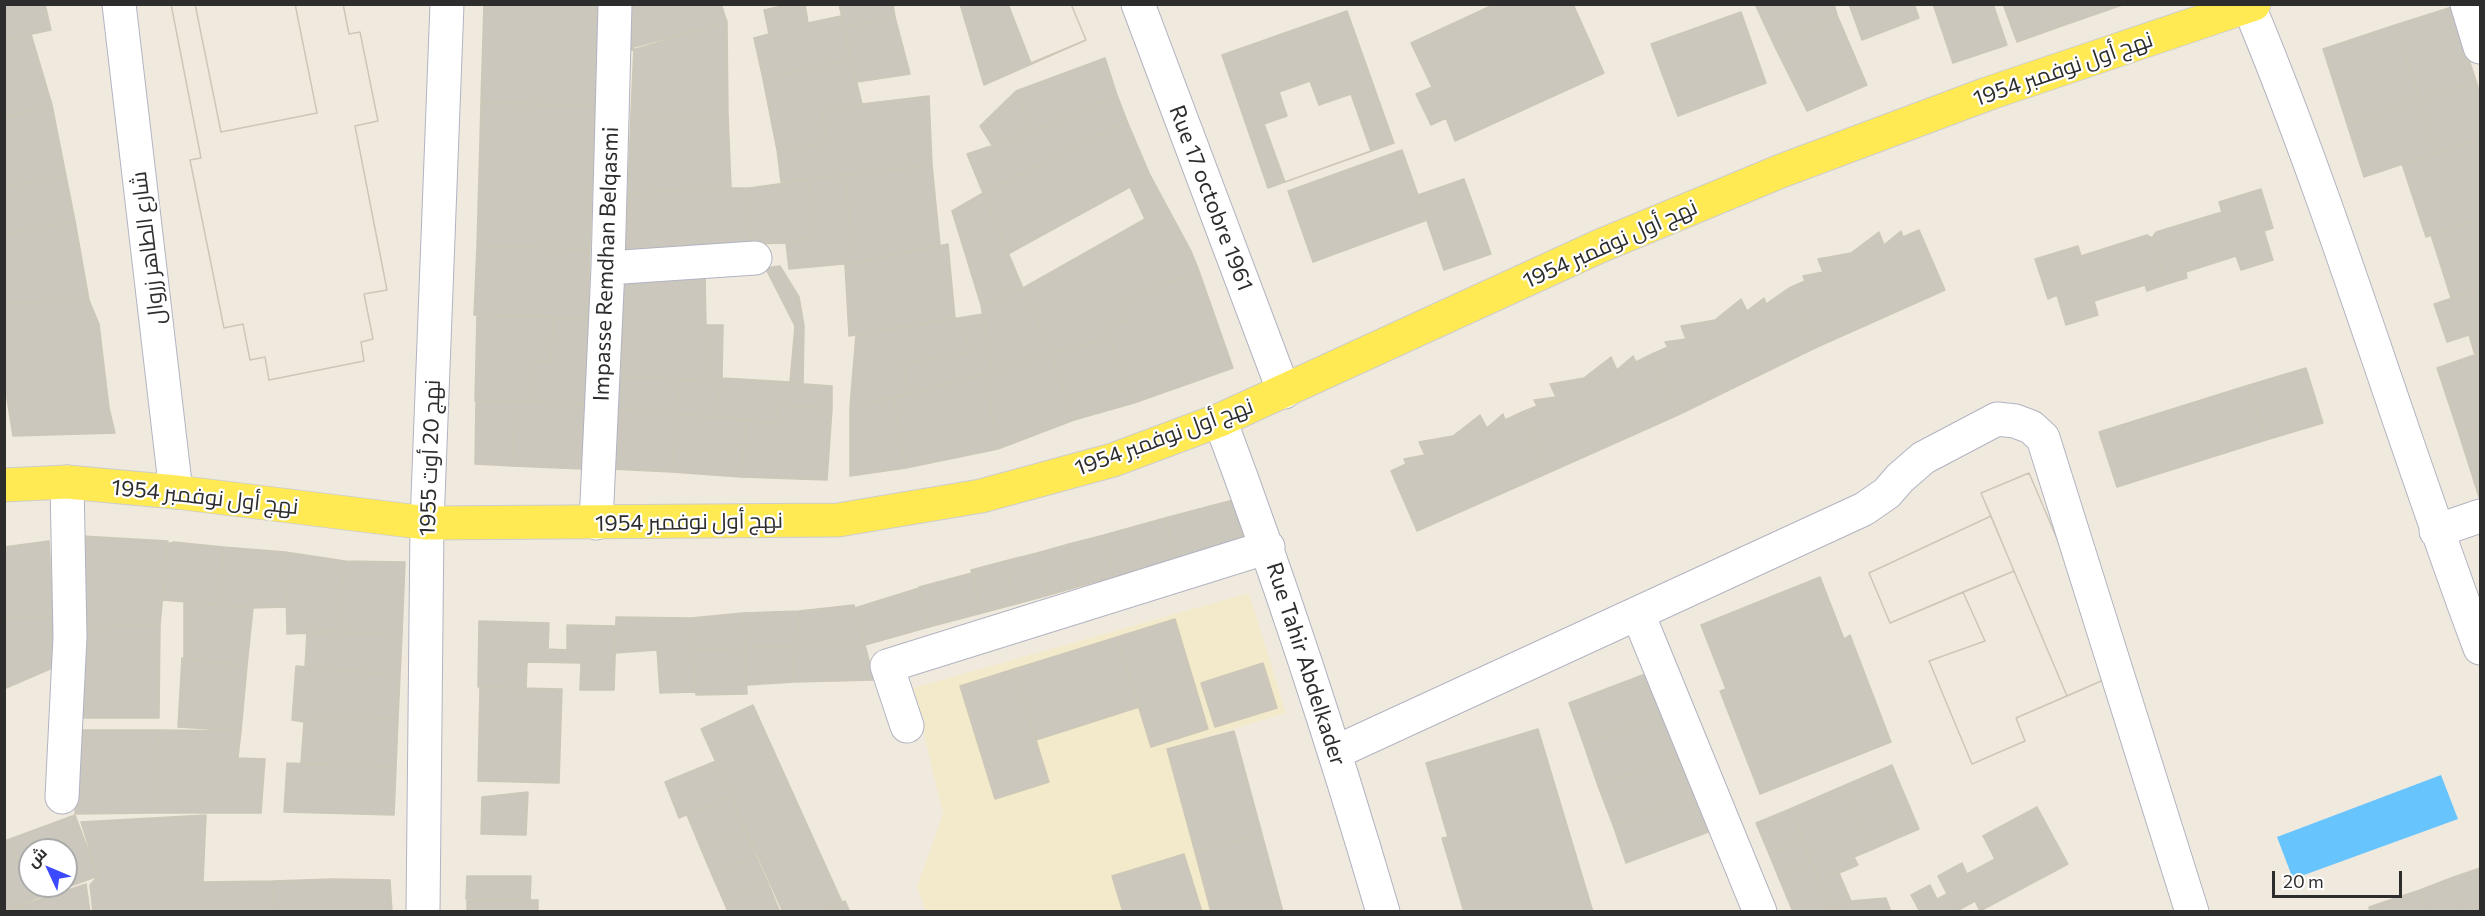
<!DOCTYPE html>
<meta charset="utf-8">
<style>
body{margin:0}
#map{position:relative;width:2485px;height:916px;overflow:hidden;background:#f0eade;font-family:Commissioner,Cairo,sans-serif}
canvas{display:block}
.frame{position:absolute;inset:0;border:6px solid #2d2d2d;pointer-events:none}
.north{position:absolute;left:18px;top:838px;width:60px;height:60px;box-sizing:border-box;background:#fff;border:2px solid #ababab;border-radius:50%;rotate:314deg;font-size:16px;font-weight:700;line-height:24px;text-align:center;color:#2d2d2d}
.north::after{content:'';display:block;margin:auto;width:21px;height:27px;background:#3c4aff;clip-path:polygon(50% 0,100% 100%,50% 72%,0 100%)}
.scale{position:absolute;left:2272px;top:871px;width:130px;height:27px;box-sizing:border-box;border:3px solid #2d2d2d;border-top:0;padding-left:8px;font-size:18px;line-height:21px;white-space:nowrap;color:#2d2d2d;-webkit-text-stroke:4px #fff;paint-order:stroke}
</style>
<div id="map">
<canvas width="2485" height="916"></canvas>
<div class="frame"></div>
<div class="north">ش</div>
<div class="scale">20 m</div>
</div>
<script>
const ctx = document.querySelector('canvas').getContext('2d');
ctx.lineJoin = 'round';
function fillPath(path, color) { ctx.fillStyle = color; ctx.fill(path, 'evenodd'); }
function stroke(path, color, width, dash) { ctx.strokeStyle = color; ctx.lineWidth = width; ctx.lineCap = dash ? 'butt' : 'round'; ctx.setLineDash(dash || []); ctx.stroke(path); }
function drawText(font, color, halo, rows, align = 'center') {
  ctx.font = font + ' Commissioner,Cairo,sans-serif'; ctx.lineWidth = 4.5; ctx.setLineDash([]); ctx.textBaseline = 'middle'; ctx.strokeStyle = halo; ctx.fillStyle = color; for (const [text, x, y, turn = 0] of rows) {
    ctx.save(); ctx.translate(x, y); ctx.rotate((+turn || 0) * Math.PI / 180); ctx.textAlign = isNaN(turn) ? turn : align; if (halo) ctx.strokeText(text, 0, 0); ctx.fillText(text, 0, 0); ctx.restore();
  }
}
const education = new Path2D(`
 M 1249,593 L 1286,713 L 1167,749 L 1211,911 L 926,911 L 917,887 L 943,814 L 913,688 Z`);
const water = new Path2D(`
 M 2441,775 L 2458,819 L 2293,879 L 2277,837 Z`);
const building = new Path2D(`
 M 4,4 L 45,4 L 51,30 L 4,40 Z
 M 171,4 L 195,4 L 221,132 L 317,113 L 295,4 L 343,4 L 349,34 L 360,32 L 378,121 L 355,126 L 387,290 L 364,294 L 373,339 L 361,342 L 364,361 L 269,380 L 265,357 L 250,360 L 243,324 L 224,328 L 190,160 L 201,158 Z
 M 171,4 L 343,4 L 349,34 L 360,32 L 378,121 L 355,126 L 387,290 L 364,294 L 373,339 L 361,342 L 364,361 L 269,380 L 265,357 L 250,360 L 243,324 L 224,328 L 190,160 L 201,158 Z
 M 195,4 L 295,4 L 317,113 L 221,132 Z
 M 484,4 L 599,5 L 596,106 L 481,102 Z
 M 630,4 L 721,4 L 727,22 L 629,51 Z
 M 791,4 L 805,4 L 808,23 L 841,16 L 851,59 L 763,79 L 754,38 L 769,34 L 764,10 Z
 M 839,4 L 893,4 L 895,17 L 844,27 Z
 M 960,4 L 1071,4 L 1086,40 L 984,85 Z
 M 1008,4 L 1071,4 L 1086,40 L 1031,63 Z
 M 1495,4 L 1573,4 L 1604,73 L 1455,141 L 1446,118 L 1431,125 L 1416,94 L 1432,87 L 1411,43 Z
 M 1755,4 L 1834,4 L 1837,15 L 1775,47 Z
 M 1849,4 L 1914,4 L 1919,18 L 1862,40 Z
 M 1933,4 L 1993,4 L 2007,45 L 1953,63 Z
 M 2003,4 L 2051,4 L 2059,27 L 2017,42 Z
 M 2051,4 L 2125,4 L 2059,27 Z
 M 2452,7 L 2476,81 L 2419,99 L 2395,25 Z
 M 1347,11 L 1394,143 L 1268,188 L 1222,55 Z
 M 1741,12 L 1766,83 L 1678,116 L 1651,44 Z
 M 1837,15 L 1867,85 L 1807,111 L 1775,47 Z
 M 895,17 L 910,74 L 857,82 L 844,27 Z
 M 727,22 L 728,114 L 631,114 L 634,47 Z
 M 2395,25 L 2419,99 L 2347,124 L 2323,49 Z
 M 31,34 L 52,105 L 4,117 L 4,40 Z
 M 1105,58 L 1117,95 L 1032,132 L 1016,91 Z
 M 851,59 L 862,104 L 822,113 L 828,143 L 777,150 L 763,79 Z
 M 1310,81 L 1319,105 L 1351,94 L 1371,151 L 1285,182 L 1264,124 L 1287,116 L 1279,92 Z
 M 2476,81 L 2480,94 L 2480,139 L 2436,153 L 2419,99 Z
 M 1016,91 L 1032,132 L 992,145 L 980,126 Z
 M 1117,95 L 1127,121 L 983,193 L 967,154 L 1032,132 Z
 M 929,96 L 932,165 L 781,182 L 777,150 L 828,143 L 822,113 L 862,104 Z
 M 2419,99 L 2436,153 L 2364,177 L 2347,124 Z
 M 481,103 L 595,106 L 590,249 L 477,246 Z
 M 52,105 L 66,176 L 4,187 L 4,118 Z
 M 631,114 L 728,114 L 731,188 L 628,193 Z
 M 1127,121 L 1149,173 L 1130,187 L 1008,254 L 983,193 Z
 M 2480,139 L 2480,219 L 2426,237 L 2402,164 Z
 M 1402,150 L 1427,220 L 1313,262 L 1288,191 Z
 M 932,165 L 940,245 L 854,263 L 845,175 Z
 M 1149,173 L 1191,251 L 1199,271 L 1121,301 L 1127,320 L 1106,327 L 1110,339 L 1051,353 L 1008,254 L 1130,187 Z
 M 845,175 L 854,263 L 789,269 L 786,243 L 814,237 L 808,180 Z
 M 66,176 L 75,221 L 4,234 L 4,187 Z
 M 1464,179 L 1491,254 L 1444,270 L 1418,195 Z
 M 808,180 L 814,237 L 786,243 L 750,244 L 749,188 Z
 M 1130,187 L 1145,219 L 1023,288 L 1008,254 Z
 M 731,188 L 749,188 L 750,249 L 626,257 L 628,193 Z
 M 2261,189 L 2273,228 L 2264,231 L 2273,260 L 2241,270 L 2236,256 L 2186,272 L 2187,278 L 2167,284 L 2152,238 L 2156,232 L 2222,212 L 2219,202 Z
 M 983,193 L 1023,288 L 981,305 L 952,211 Z
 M 2480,219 L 2480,289 L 2451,298 L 2431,235 Z
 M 75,221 L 89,300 L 4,304 L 4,234 Z
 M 1919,230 L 1945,290 L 1815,348 L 1789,288 L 1805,281 L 1803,276 L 1823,272 L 1818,259 L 1851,253 L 1879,232 L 1884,245 L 1901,231 L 1903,237 Z
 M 2147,235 L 2152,238 L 2167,284 L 2147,291 L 2145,285 L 2094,301 L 2098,315 L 2066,325 L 2057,295 L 2048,299 L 2035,259 L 2078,246 L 2081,256 Z
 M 948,244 L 955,318 L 849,336 L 845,265 Z
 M 477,246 L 590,249 L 588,317 L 474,315 Z
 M 780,266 L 799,297 L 804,326 L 803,384 L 722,378 L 707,381 L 705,277 Z
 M 766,269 L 795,326 L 790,382 L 722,378 L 723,325 L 706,325 L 705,277 Z
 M 1199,271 L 1233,368 L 1134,403 L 1106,327 L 1127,320 L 1121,301 Z
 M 705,274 L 707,381 L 621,376 L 624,277 Z
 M 1023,288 L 1051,353 L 992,372 L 981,305 Z
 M 1789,288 L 1815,348 L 1678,415 L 1652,354 L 1668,347 L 1665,342 L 1686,339 L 1681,326 L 1715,320 L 1741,299 L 1747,311 L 1764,298 L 1766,304 Z
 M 2480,289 L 2480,353 L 2475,355 L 2469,335 L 2447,342 L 2434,304 Z
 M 89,300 L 99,324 L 109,408 L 115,433 L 13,436 L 4,380 L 4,304 Z
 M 983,314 L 992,372 L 908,394 L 903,363 L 969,353 L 964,317 Z
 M 477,315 L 553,318 L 551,362 L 533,361 L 531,402 L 475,401 Z
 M 964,317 L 969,353 L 903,363 L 908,394 L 850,407 L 856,335 Z
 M 553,318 L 588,318 L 585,404 L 531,402 L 533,361 L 551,362 Z
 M 1110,339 L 1134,403 L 1074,420 L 1051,353 Z
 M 1051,353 L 1074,420 L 998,449 L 985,374 Z
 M 2480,353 L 2480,428 L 2459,434 L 2437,368 Z
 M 1652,354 L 1678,415 L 1548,473 L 1522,412 L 1537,406 L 1534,400 L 1556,397 L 1550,384 L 1584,378 L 1611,357 L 1617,370 L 1633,356 L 1636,362 Z
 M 2306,368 L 2323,423 L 2266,440 L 2249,385 Z
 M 985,374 L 998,449 L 906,468 L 894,398 Z
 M 621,376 L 681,379 L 676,414 L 612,408 Z
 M 722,378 L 714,417 L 676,414 L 681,379 L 707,381 Z
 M 722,378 L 832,386 L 832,409 L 778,405 L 776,424 L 714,417 Z
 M 2249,385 L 2266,440 L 2117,487 L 2099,432 Z
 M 894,398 L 906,468 L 850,476 L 850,407 Z
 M 476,400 L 515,402 L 512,466 L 475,464 Z
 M 515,401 L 586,404 L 583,469 L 512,466 Z
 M 778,405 L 832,409 L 827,480 L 741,477 L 746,419 L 776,424 Z
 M 612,408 L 676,414 L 672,472 L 611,469 Z
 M 1522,412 L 1548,473 L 1417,531 L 1391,471 L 1406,464 L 1404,459 L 1425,455 L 1419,442 L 1453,436 L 1480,415 L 1487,428 L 1503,414 L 1505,420 Z
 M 676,414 L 746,419 L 741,477 L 672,472 Z
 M 2480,428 L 2480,500 L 2459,434 Z
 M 2029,473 L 2115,675 L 2067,696 L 1981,493 Z
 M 2029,473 L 2115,675 L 2016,718 L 2025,741 L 1972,764 L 1929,661 L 1985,641 L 1963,592 L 1890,623 L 1869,573 L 1991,516 L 1981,493 Z
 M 1233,500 L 1245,542 L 1177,560 L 1165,518 Z
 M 1991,516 L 2014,571 L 1890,623 L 1869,573 Z
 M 1165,518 L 1177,560 L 1114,577 L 1104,535 Z
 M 1104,535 L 1114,577 L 1080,586 L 1069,544 Z
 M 82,536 L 168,541 L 160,625 L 82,624 Z
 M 49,541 L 53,617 L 4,617 L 4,547 Z
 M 174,542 L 223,547 L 221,605 L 163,600 L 167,544 Z
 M 1069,544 L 1080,586 L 1049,595 L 1037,553 Z
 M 223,547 L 285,552 L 286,607 L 253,608 L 221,605 Z
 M 285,552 L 345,561 L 338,632 L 287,634 Z
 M 1037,553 L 1049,595 L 1016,604 L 1005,561 Z
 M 345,561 L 405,562 L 402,635 L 338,632 Z
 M 1005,561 L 1016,604 L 982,613 L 971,570 Z
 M 2014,571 L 2067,696 L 2016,718 L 2025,741 L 1972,764 L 1929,661 L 1985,641 L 1963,592 Z
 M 972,573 L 982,613 L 929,627 L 919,587 Z
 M 1820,577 L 1844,639 L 1850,635 L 1891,742 L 1760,794 L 1720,691 L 1726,689 L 1701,625 Z
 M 919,588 L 929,627 L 865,645 L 855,608 Z
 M 184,602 L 253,608 L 247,666 L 184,659 Z
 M 854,605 L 865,645 L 800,646 L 799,611 Z
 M 799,611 L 800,646 L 745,648 L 743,613 Z
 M 743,613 L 745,648 L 693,649 L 691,618 Z
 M 7,617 L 53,617 L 57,666 L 6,688 L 4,636 Z
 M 616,617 L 691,618 L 696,692 L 660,693 L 657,650 L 615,653 Z
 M 1175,619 L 1208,729 L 1151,747 L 1117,637 Z
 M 479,621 L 549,623 L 548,649 L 567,650 L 567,625 L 616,626 L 614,690 L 580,690 L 581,663 L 527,662 L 526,688 L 478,687 Z
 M 82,624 L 160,625 L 159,718 L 82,718 Z
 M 329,631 L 402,635 L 400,675 L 305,667 L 307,632 Z
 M 1117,637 L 1139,707 L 1036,740 L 1014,669 Z
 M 865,645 L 874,680 L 794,682 L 792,646 Z
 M 792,646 L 794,682 L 746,685 L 745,648 Z
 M 745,648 L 747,694 L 696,695 L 693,649 Z
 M 182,658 L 247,666 L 241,731 L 178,727 Z
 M 1263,663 L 1277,708 L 1215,727 L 1201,683 Z
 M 296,666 L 400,675 L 398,719 L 323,716 L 304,722 L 292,720 Z
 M 1014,669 L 1049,782 L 995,799 L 960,686 Z
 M 1653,671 L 1669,713 L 1584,745 L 1569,703 Z
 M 480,687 L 562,689 L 559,783 L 478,781 Z
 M 753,705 L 842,902 L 821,912 L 783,912 L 701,729 Z
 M 1669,713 L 1684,754 L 1598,786 L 1584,745 Z
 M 323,716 L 398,719 L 396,767 L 301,763 L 304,722 Z
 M 1538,729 L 1593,912 L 1464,912 L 1442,838 L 1448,837 L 1426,763 Z
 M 77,730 L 159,730 L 155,813 L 75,814 Z
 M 159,730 L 241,731 L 238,758 L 265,759 L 261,813 L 155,813 Z
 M 1234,731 L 1262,834 L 1195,852 L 1167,749 Z
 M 1684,754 L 1698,794 L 1613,825 L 1598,786 Z
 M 716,761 L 731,796 L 679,818 L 665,782 Z
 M 287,763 L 396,767 L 394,815 L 284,812 Z
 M 1892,765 L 1919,829 L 1898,838 L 1871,774 Z
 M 1871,774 L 1898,838 L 1871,850 L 1843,786 Z
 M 1843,786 L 1871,850 L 1854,857 L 1858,865 L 1820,881 L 1790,809 Z
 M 528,792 L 526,835 L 481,834 L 482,797 Z
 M 1698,794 L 1711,831 L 1626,863 L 1613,825 Z
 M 731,796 L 745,830 L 701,849 L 687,815 Z
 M 2037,807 L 2068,864 L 1980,911 L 1975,901 L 1955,912 L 1920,912 L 1911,895 L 1930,885 L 1937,899 L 1947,894 L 1938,876 L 1962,863 L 1967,874 L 1995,859 L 1983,836 Z
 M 1790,809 L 1802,840 L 1769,854 L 1756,823 Z
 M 75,815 L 98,876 L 32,900 L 10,839 ZM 30,850 L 66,850 L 66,886 L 30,886 Z
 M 206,815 L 203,882 L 273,881 L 273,912 L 93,912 L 90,885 L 98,876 L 81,822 Z
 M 745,830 L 756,856 L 712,875 L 701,849 Z
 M 1262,834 L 1283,912 L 1211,912 L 1195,852 Z
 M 10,839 L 32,900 L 4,912 L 4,841 Z
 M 1802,840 L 1811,862 L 1778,876 L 1769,854 Z
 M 1184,854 L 1202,912 L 1123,912 L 1112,876 Z
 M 756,856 L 768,883 L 724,902 L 712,875 Z
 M 1811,862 L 1831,910 L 1793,912 L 1778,876 Z
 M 2480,868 L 2480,912 L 2462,912 L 2451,878 Z
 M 1839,873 L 1851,901 L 1831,910 L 1820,881 Z
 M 467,876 L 531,876 L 530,900 L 466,899 Z
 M 2451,878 L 2462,912 L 2427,912 L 2420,890 Z
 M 333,879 L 390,880 L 392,912 L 273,912 L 273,881 Z
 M 768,883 L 780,912 L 728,912 L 724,902 Z
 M 86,884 L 90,912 L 6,912 L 32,902 Z
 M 2420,890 L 2427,912 L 2370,912 L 2369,907 Z
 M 1886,898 L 1891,912 L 1832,912 L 1831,910 L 1851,901 Z
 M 467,900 L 538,900 L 538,912 L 467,912 Z
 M 845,901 L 850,912 L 822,912 Z`);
const minor = new Path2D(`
 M 119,4 L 176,492
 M 1138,4 L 1284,392
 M 2248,4 C 2336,215 2400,435 2480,648
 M 2467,4 L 2480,47
 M 608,268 L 755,258
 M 1220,420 C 1281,583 1334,745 1383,912
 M 596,523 L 608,268 L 615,4
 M 2436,531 L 2480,516
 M 1638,614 L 1760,912
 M 907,726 L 887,666 L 1268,547
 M 1336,752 L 1864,509 L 1887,493 L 1900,478 L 1923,458 L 1997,419 L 2015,421 L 2031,427 L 2043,438 L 2192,912
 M 62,797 L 70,637 L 67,482
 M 423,912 L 427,523 L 447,4`);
const major = new Path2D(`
 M 4,485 L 67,482 L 176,492 L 427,523 L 838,520 L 981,496 L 1113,460 L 1220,420 L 1600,246 L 1781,171 L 1987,94 L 2254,4`);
const streetNames = [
 ["نهج أول نوفمبر 1954",2063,69,-19],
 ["Rue 17 octobre 1961",1211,198,69],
 ["نهج أول نوفمبر 1954",1610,244,-24],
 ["شارع الطاهر زروال",148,248,-97],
 ["Impasse Remdhan Belqasmi",606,264,-88],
 ["نهج أول نوفمبر 1954",1164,437,-20],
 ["نهج 20 أوت 1955",430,458,-88],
 ["نهج أول نوفمبر 1954",205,497,6],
 ["نهج أول نوفمبر 1954",689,522,-1],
 ["Rue Tahir Abdelkader",1306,664,72]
];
fillPath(education, '#f3eacc');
fillPath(water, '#67c4fc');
fillPath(building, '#cbc7bd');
stroke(building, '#ccc7b7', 1.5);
stroke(minor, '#b2b3c2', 35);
stroke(major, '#cdcdcd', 35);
stroke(minor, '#fff', 33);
stroke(major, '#ffea54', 33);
drawText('22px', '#2d2d2d', '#fff', streetNames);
</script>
